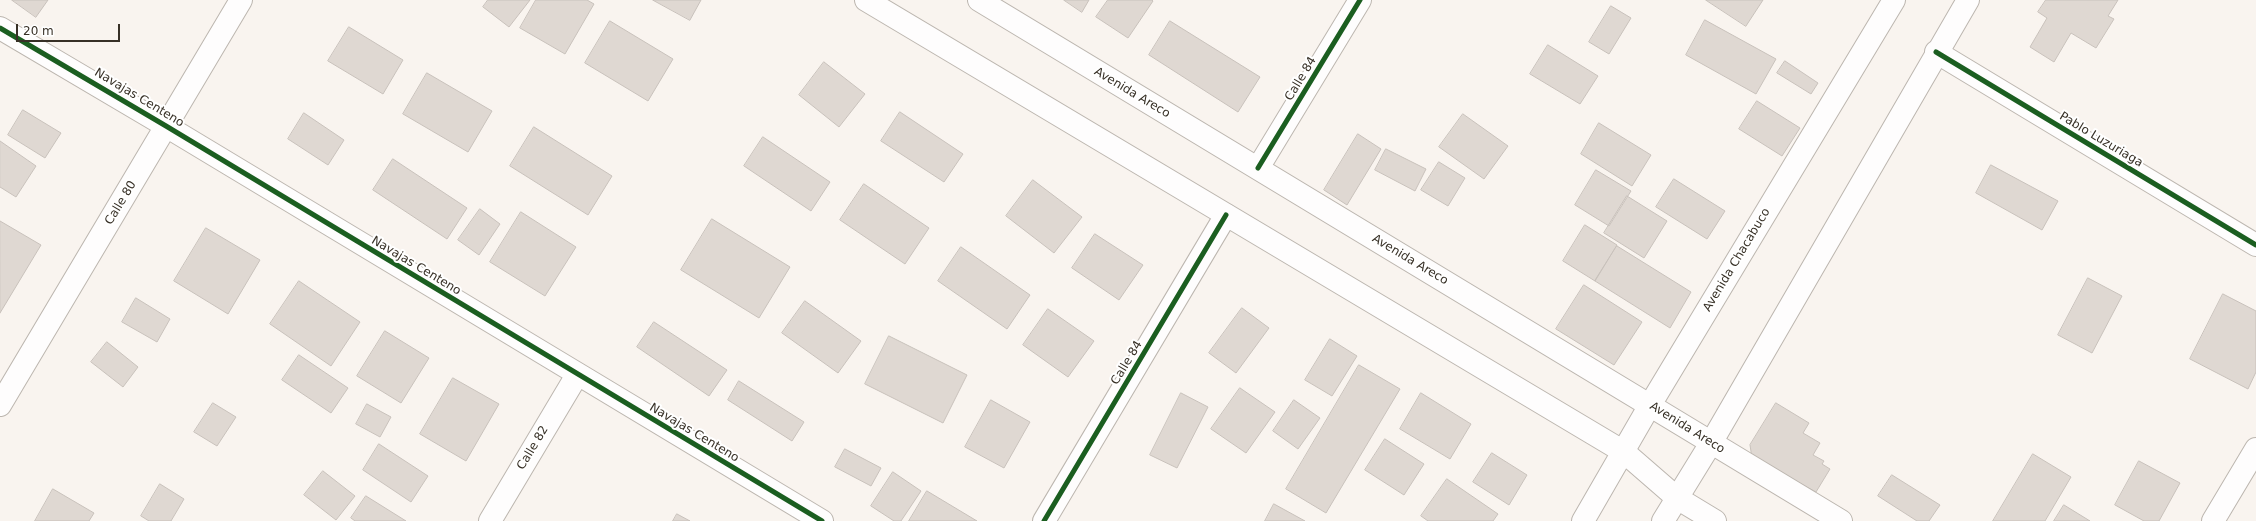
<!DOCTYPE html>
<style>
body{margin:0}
#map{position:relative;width:2256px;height:521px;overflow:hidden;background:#f9f4ef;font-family:"DejaVu Sans",sans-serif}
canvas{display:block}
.scale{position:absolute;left:16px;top:24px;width:104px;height:18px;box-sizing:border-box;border:2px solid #373026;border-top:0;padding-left:5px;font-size:12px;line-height:14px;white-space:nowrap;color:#373026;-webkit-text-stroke:3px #fff;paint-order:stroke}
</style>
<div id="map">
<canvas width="2256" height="521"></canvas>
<div class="scale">20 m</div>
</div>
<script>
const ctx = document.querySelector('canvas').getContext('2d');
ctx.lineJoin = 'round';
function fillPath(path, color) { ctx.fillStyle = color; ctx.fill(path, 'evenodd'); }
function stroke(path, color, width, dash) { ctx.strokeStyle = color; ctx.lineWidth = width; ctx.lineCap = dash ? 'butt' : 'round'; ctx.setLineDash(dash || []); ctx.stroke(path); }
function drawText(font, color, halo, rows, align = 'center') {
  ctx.font = font + ' "DejaVu Sans",sans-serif'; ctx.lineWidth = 4; ctx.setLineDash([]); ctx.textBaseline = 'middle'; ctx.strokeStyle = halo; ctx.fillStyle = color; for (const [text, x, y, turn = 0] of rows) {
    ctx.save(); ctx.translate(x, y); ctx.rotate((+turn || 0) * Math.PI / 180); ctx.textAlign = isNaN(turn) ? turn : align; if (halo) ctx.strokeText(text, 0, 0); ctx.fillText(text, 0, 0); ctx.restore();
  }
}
const building = new Path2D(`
 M 12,0 L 48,0 L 36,17 Z
 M 488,0 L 530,0 L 509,27 L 483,7 Z
 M 536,0 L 587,0 L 594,4 L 565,54 L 520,28 Z
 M 653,0 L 701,0 L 690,20 Z
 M 1064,0 L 1089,0 L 1082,12 Z
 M 1108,0 L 1152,0 L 1153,1 L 1128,38 L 1096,17 Z
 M 1706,0 L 1763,0 L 1746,26 Z
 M 2046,0 L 2118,0 L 2108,16 L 2114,19 L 2096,48 L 2071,33 L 2054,62 L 2030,47 L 2047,18 L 2038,12 Z
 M 1611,6 L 1631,18 L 1609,54 L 1589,42 Z
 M 1705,20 L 1776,59 L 1756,94 L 1686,55 Z
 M 610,21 L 673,59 L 648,101 L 585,63 Z
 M 1170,21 L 1260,77 L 1238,112 L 1149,55 Z
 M 349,27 L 403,60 L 383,94 L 328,61 Z
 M 1548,45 L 1598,76 L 1580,104 L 1530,74 Z
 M 1785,61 L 1818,83 L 1811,94 L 1777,73 Z
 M 824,62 L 865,94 L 839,127 L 799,95 Z
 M 427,73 L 492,111 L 468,152 L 403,114 Z
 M 1757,101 L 1800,128 L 1782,156 L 1739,129 Z
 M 23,110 L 61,133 L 45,158 L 8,135 Z
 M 900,112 L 963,154 L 944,182 L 881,141 Z
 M 304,113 L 344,140 L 328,165 L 288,139 Z
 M 1463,114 L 1508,146 L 1484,179 L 1439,147 Z
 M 1599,123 L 1651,155 L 1632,186 L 1581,154 Z
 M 534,127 L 612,176 L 588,215 L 510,166 Z
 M 1358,134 L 1381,149 L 1347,205 L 1324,190 Z
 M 763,137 L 830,182 L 811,211 L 744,166 Z
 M 0,141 L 36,166 L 16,197 L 0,187 Z
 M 1386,149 L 1426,169 L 1415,191 L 1375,170 Z
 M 393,159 L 467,208 L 447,239 L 373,190 Z
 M 1439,162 L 1465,178 L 1448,206 L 1421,190 Z
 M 1991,165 L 2058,201 L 2042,230 L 1976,193 Z
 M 1596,170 L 1631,191 L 1609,226 L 1575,205 Z
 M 1674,179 L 1725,211 L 1707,239 L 1656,207 Z
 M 1033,180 L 1082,217 L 1054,253 L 1006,216 Z
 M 864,184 L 929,228 L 905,264 L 840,220 Z
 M 1627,196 L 1667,221 L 1644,258 L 1604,233 Z
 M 480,209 L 500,224 L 479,255 L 458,240 Z
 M 521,212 L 576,247 L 545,296 L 490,262 Z
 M 712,219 L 790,267 L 759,318 L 681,270 Z
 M 0,221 L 41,245 L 0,313 Z
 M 1585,225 L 1617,245 L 1595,281 L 1563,261 Z
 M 206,228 L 260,260 L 228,314 L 174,281 Z
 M 1095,234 L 1143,265 L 1119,300 L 1072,268 Z
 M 1617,246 L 1691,292 L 1670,328 L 1595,281 Z
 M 961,247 L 1030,295 L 1007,329 L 938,281 Z
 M 2088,278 L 2122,296 L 2092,353 L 2058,335 Z
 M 299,281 L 360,322 L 331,366 L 270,324 Z
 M 1584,285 L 1642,322 L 1614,365 L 1556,329 Z
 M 2223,294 L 2256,311 L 2256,372 L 2248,389 L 2190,359 Z
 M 136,298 L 170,319 L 157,342 L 122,322 Z
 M 805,301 L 861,341 L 838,373 L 782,333 Z
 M 1242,308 L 1269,328 L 1236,373 L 1209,353 Z
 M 1048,309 L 1094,341 L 1068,377 L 1023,345 Z
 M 654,322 L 727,370 L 709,396 L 637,347 Z
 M 385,331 L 429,358 L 401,403 L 357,376 Z
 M 889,336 L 967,375 L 943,423 L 865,384 Z
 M 1330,339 L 1357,356 L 1332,396 L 1305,380 Z
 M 107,342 L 138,367 L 123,387 L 91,362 Z
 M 299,355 L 348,388 L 331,413 L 282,380 Z
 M 1359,365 L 1400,389 L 1326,513 L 1286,489 Z
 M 453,378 L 499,404 L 466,461 L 420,434 Z
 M 739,381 L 804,422 L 792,441 L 728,400 Z
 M 1240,388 L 1275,412 L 1246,453 L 1211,429 Z
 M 1181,393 L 1208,407 L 1177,468 L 1150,455 Z
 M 1421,393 L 1471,424 L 1450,459 L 1400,429 Z
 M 991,400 L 1030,422 L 1004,468 L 965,447 Z
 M 1294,400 L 1320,418 L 1298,449 L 1273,431 Z
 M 213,403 L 236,417 L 217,446 L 194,432 Z
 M 1776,403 L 1809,423 L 1803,433 L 1820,443 L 1813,455 L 1824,461 L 1822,464 L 1830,469 L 1816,492 L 1752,458 L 1750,445 Z
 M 367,404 L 391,417 L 380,437 L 356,424 Z
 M 1385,439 L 1424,464 L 1404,495 L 1365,470 Z
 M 379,444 L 428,476 L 411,502 L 363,470 Z
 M 845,449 L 881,468 L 871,486 L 835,467 Z
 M 1492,453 L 1527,475 L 1509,505 L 1473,482 Z
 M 2033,454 L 2071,477 L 2045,521 L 1993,521 Z
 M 2139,461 L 2180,483 L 2159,521 L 2144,521 L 2115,505 Z
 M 323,471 L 355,496 L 336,520 L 304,495 Z
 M 893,472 L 921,491 L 901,521 L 894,521 L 871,506 Z
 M 1892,475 L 1940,505 L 1929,521 L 1917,521 L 1878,496 Z
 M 1447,479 L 1498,514 L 1493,521 L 1428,521 L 1421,516 Z
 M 160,484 L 184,499 L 171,521 L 149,521 L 141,516 Z
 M 53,489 L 94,513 L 89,521 L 35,521 Z
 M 927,491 L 977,521 L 909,521 Z
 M 366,496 L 406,521 L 355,521 L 351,518 Z
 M 1274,504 L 1305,521 L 1265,521 Z
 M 2064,505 L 2090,521 L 2054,521 Z
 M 677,514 L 690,521 L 673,521 Z`);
const street = new Path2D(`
 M 0,28 L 166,126 L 822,521
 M 1936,52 L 2256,245
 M 1258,168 L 1360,0
 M 0,405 L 241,0
 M 490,521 L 577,375
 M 1044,521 L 1226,215
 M 2213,521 L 2256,449`);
const secondary = new Path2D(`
 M 866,0 L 1624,452 L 1677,498 L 1715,521
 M 979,0 L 1841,521`);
const primary = new Path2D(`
 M 1583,521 L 1650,405 L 1894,0
 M 1663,521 L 1711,443 L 1968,0`);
const cycleway = new Path2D(`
 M 0,28 L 166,126 L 822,521
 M 1936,52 L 2256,245
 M 1258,168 L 1360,0
 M 1044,521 L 1226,215`);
const streetNames = [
 ["Calle 84",1301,79,-59],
 ["Avenida Areco",1132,93,31],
 ["Navajas Centeno",139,98,31],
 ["Pablo Luzuriaga",2101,140,31],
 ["Calle 80",121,203,-59],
 ["Avenida Areco",1410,260,31],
 ["Avenida Chacabuco",1737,260,-59],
 ["Navajas Centeno",416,266,31],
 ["Calle 84",1127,363,-59],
 ["Avenida Areco",1687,428,32],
 ["Navajas Centeno",694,433,31],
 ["Calle 82",533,448,-59]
];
fillPath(building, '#dfd8d2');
stroke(building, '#c8c1bb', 1);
stroke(street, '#bcb6af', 24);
stroke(secondary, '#bcb6af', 24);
stroke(primary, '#bcb6af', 24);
stroke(street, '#fefdfd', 22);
stroke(secondary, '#fefdfd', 22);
stroke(primary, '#fefdfd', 22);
stroke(cycleway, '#1b5e20', 5);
drawText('12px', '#373026', '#fff', streetNames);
</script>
